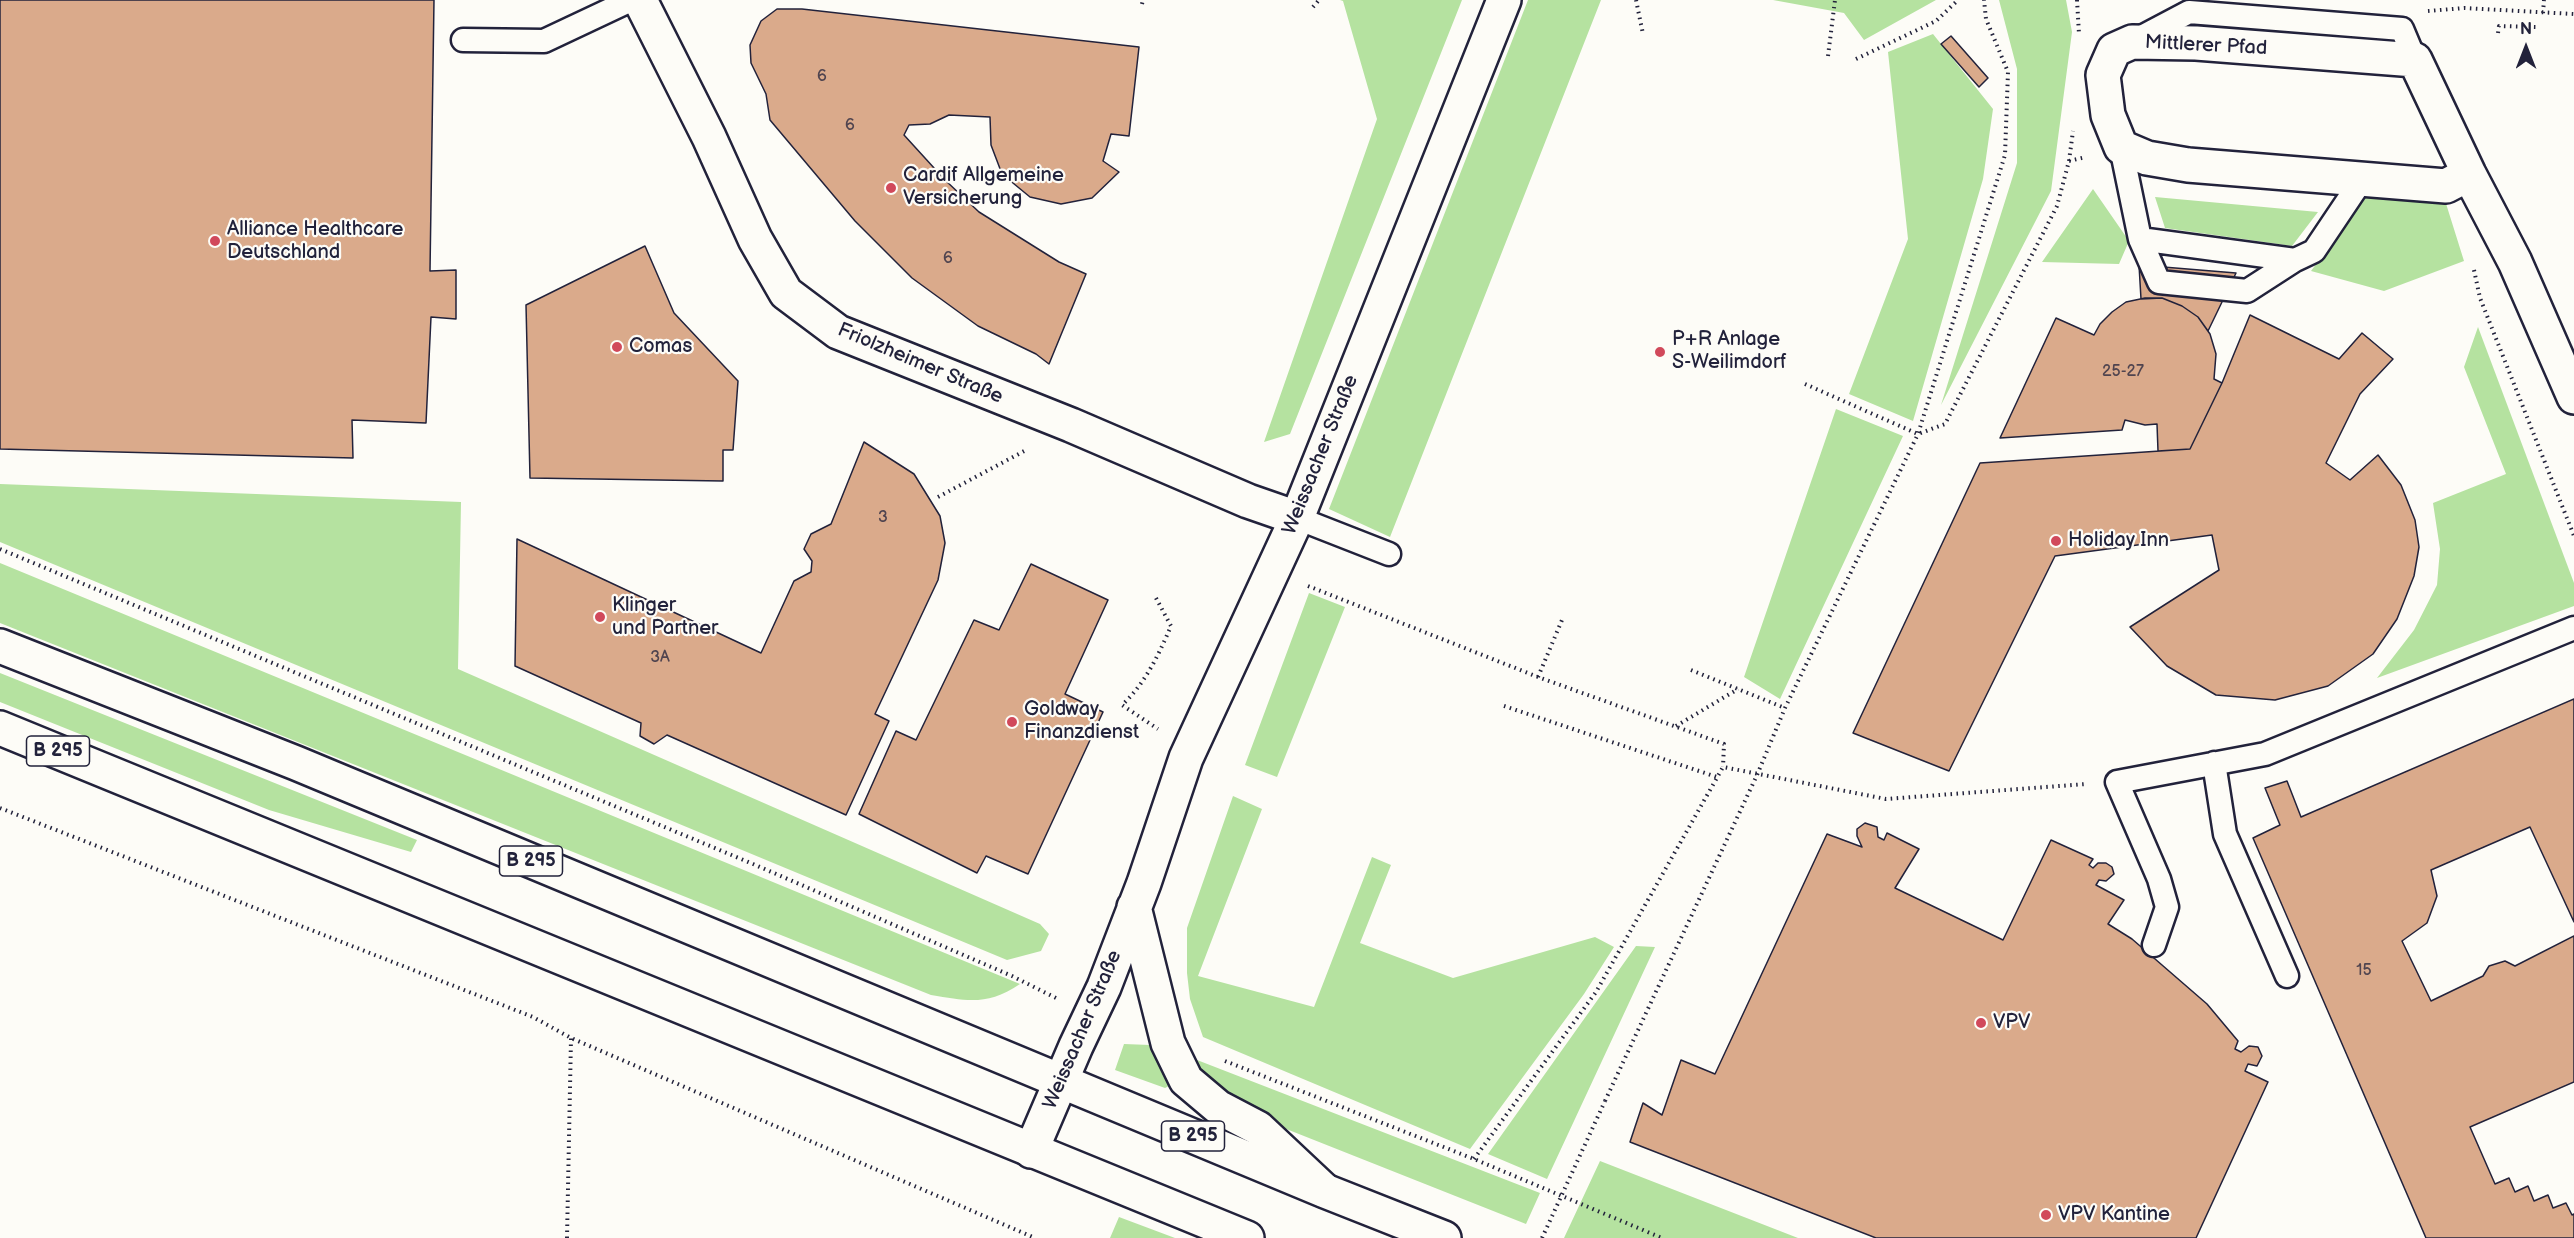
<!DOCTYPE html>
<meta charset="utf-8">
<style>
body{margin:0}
#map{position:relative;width:2574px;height:1238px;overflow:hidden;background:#fdfcf7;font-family:"Balsamiq Sans",sans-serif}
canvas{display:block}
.north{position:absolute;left:2496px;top:18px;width:60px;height:60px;-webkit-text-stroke:4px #fdfcf7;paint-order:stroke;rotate:0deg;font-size:16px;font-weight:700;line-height:24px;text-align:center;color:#22223b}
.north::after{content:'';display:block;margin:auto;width:21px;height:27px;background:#22223b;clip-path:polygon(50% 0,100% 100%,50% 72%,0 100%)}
</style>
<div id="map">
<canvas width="2574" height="1238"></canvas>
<div class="north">N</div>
</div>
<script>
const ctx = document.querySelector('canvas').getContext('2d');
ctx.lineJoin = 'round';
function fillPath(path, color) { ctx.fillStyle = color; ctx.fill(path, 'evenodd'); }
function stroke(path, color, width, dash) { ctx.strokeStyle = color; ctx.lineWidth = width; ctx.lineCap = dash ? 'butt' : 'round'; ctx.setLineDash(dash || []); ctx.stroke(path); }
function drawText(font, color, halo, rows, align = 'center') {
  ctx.font = font + ' "Balsamiq Sans",sans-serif'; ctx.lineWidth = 4.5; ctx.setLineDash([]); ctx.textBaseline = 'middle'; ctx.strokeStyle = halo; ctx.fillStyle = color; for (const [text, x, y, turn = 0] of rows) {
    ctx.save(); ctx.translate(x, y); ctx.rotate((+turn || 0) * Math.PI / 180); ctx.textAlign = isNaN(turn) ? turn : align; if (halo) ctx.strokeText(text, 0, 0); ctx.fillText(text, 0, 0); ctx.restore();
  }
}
const green = new Path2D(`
 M 1340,0 L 1462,0 L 1290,434 L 1264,442 L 1377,119 L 1343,1 Z
 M 1528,0 L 1601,0 L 1390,537 L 1329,509 Z
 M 1773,0 L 1936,0 L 1864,40 L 1844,13 Z
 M 1999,0 L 2066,0 L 2072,32 L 2051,191 L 1941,405 L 2017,163 L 2017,69 Z
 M 1933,34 L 1993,109 L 1983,179 L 1913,421 L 1849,394 L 1908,239 L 1888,52 Z
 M 2093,189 L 2129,241 L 2119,264 L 2042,262 Z
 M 2370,192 L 2443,194 L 2464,261 L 2384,291 L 2311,271 Z
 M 2155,197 L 2318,212 L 2292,246 L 2165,228 Z
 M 2478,327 L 2574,583 L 2574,606 L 2377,678 L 2414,630 L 2437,585 L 2440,549 L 2433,503 L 2506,474 L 2464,367 Z
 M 1836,409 L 1903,436 L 1780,699 L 1744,677 Z
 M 0,484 L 461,502 L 458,669 L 1040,924 L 1049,934 L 1041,951 L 1007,960 L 0,542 Z
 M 0,563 L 1020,984 C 987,1006 968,1001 931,995 L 0,623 Z
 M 1309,593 L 1345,607 L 1277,777 L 1245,765 Z
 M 0,673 L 417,840 L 411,852 L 269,810 L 0,702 Z
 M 1233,796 L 1262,809 L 1198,976 L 1314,1007 L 1372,857 L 1391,865 L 1360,943 L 1453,978 L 1595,937 L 1614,947 L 1584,994 L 1470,1149 L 1203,1037 L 1190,999 L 1187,973 L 1187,928 Z
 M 1636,946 L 1655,947 L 1547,1179 L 1488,1154 Z
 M 1124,1044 L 1150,1045 L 1169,1081 L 1169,1086 L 1165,1088 L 1115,1070 Z
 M 1197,1060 L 1540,1193 L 1526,1224 L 1256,1117 L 1223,1095 L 1194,1066 Z
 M 1600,1161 L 1798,1238 L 1564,1238 Z
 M 1119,1217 L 1175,1238 L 1110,1238 Z`);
const building = new Path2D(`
 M 0,0 L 434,0 L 430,271 L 456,270 L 456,319 L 431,317 L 426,423 L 352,420 L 353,458 L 0,449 Z
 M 777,9 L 802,9 L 1139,47 L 1129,136 L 1111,134 L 1103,161 L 1119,172 L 1092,198 L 1061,204 L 1030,197 L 1002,174 L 991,145 L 990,117 L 949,115 L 930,124 L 909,125 L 904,135 L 945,180 L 979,212 L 1059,262 L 1086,274 L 1049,364 L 1036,354 L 978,326 L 912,278 L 855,221 L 770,120 L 766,94 L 751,63 L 750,45 L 761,21 Z
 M 1951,36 L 1988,78 L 1979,87 L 1941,44 Z
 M 645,246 L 674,313 L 738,381 L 733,450 L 723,450 L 723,481 L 530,478 L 526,305 Z
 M 2139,265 L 2236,273 L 2208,331 L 2198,317 L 2182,306 L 2162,298 L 2141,299 Z
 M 2145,298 L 2162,298 L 2182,306 L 2198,317 L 2210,334 L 2216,354 L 2214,379 L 2222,383 L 2190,449 L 2158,451 L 2157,424 L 2145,425 L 2125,420 L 2122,430 L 2000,438 L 2056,318 L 2094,335 L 2100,324 L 2112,312 L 2126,302 Z
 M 2250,315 L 2339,359 L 2362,333 L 2393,359 L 2360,394 L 2326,463 L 2350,480 L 2378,455 L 2401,485 L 2415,520 L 2419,547 L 2414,576 L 2397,619 L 2373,654 L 2328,686 L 2275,700 L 2216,695 L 2167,666 L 2130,627 L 2219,570 L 2212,535 L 2055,556 L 1949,771 L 1853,733 L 1980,463 L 2190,449 L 2222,383 Z
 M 864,442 L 914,474 L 940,516 L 945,543 L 938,580 L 875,714 L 889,721 L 846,815 L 667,735 L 654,744 L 640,736 L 641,723 L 515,666 L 517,539 L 761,653 L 794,581 L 811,572 L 812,561 L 804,549 L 811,534 L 831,524 Z
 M 1031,564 L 1108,600 L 1065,694 L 1103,712 L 1028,874 L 986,856 L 977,873 L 859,814 L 896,731 L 916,740 L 974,620 L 999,630 Z
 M 2574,699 L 2574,922 L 2530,827 L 2431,870 L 2437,896 L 2427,923 L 2402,941 L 2431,1001 L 2483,976 L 2489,966 L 2505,961 L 2515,966 L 2574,936 L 2574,1082 L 2470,1127 L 2495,1184 L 2509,1178 L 2515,1192 L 2528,1186 L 2534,1201 L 2548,1195 L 2553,1208 L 2566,1203 L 2572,1215 L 2574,1214 L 2574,1238 L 2426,1238 L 2253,838 L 2280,825 L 2265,788 L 2287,781 L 2301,817 Z
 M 1865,823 L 1877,827 L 1878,837 L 1884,840 L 1887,833 L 1919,849 L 1895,888 L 2003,940 L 2051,840 L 2093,859 L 2089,865 L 2093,868 L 2098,863 L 2106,863 L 2112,867 L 2114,874 L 2106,881 L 2099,880 L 2096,885 L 2124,900 L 2108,924 L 2132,939 L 2207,1004 L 2238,1041 L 2235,1049 L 2241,1052 L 2249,1046 L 2258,1047 L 2262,1056 L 2257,1066 L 2248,1064 L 2245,1071 L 2268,1082 L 2196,1238 L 1876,1238 L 1630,1142 L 1643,1103 L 1662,1115 L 1681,1060 L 1715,1074 L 1827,834 L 1862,847 L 1857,836 L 1857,829 Z`);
const path = new Path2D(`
 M 1636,0 L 1643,34
 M 2077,0 L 2079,34
 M 1142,4 L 1143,0
 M 1313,7 L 1319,0
 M 2428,11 L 2464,8 L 2574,14
 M 2543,13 L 2544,0
 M 2498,33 L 2499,26 L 2537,27
 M 1828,56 L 1835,0
 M 1856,59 L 1936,21 L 1958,0
 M 2069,161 L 2086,157
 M 2474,270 L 2480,298 L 2574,536
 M 1805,384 L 1918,434 L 1945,424 L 2057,206 L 2069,161 L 2073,131
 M 938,497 L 1028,449
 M 0,549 L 753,864 L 1012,976 L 1056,998
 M 1308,586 L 1538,677 L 1724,744 L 1723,767
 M 1156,598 L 1171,626 C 1159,654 1145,684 1122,705 L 1158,729
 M 1691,670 L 1785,708
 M 1538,677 L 1562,620
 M 1504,706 L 1717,777
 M 1676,726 L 1738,689
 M 0,808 L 533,1017 L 571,1038 L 1035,1238
 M 1225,1061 L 1474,1159 L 1662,1238
 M 1605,1101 L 1757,775 L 1785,708 L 1918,434 L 2005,155 L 2008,72 L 1986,19 L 1984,0
 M 1474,1159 L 1596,992 L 1723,767 L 1886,799 L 2086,784
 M 567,1238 L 571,1038`);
const service = new Path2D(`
 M 463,40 L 544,41 L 631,0
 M 2136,40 L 2189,12 L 2402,29 L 2415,60
 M 2121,147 L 2140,239 L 2295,260 L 2314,251 L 2363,178
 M 2140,239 L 2159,282 L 2247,291 L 2295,260
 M 1297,518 L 1389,554
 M 2214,763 L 2225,834 L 2287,976
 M 2154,945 L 2167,907 L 2159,879 L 2117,782 L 2265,754 L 2574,628`);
const minor = new Path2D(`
 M 640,0 L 709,137 L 755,239 L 786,293 L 838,332 L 1071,425 L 1248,501 L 1297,518
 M 2469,174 L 2446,186 L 2188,165 L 2147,158 L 2121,147 L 2108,115 L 2103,75 L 2114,50 L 2132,42 L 2196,43 L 2415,60 L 2469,174 L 2515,262 L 2574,397`);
const tertiary = new Path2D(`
 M 1134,907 L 1168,1043 L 1186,1080 L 1218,1107 L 1258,1128 L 1324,1190
 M 1031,1151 L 1076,1046 L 1104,987 L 1144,883 L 1186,758 L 1297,518 L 1504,0`);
const primary = new Path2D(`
 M 0,646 L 296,763 L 1325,1191 L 1444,1238
 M 0,728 L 1247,1238`);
const pathBridge = new Path2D(`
 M 1542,1238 L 1605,1101`);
const markers = [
 [891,188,6,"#d1495b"],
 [215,241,6,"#d1495b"],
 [617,347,6,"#d1495b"],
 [1660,352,6,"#d1495b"],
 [2056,541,6,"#d1495b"],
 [600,617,6,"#d1495b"],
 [1012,722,6,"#d1495b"],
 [1981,1023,6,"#d1495b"],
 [2046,1215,6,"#d1495b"]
];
const numberNames = [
 ["6",822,77],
 ["6",850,126],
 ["6",948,259],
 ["25-27",2123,372],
 ["3",883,518],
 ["3A",660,658],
 ["15",2364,971]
];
const shields = [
 [58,751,63],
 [531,861,63],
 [1193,1136,63]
];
const shieldNames = [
 ["B 295",58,751],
 ["B 295",531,861],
 ["B 295",1193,1136]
];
const streetNames = [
 ["Mittlerer Pfad",2206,46,3],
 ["Friolzheimer Straße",920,364,23],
 ["Weissacher Straße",1321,455,-68],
 ["Weissacher Straße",1083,1030,-67]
];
const poiNames = [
 ["Cardif Allgemeine",903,176],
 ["Versicherung",903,199],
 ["Alliance Healthcare",227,230],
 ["Deutschland",227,253],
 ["P+R Anlage",1672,340],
 ["S-Weilimdorf",1672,363],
 ["Comas",629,347],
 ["Holiday Inn",2068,541],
 ["Klinger",612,606],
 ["und Partner",612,629],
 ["Goldway",1024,710],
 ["Finanzdienst",1024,733],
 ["VPV",1993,1023],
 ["VPV Kantine",2058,1215]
];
fillPath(green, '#b5e2a0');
fillPath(building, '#daaa8b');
stroke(building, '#22223b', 1.5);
stroke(service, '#22223b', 27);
stroke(minor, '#22223b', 38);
stroke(tertiary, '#22223b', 38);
stroke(primary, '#22223b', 38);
stroke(path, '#22223b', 4, [1.5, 4.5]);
stroke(service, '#fdfcf7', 22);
stroke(minor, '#fdfcf7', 33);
stroke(tertiary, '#fdfcf7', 33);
stroke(primary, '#fdfcf7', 33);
stroke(pathBridge, '#22223b', 4, [1.5, 4.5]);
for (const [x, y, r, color] of markers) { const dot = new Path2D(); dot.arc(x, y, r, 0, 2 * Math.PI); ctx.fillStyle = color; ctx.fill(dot); stroke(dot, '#fdfcf7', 2); }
drawText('16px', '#50444f', null, numberNames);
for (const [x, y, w] of shields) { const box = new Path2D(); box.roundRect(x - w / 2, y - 15, w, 30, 4.5); ctx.fillStyle = '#fdfcf7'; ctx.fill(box); stroke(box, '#22223b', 1.5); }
drawText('bold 18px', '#22223b', null, shieldNames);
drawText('20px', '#22223b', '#fdfcf7', streetNames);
drawText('20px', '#22223b', '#fdfcf7', poiNames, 'left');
</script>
